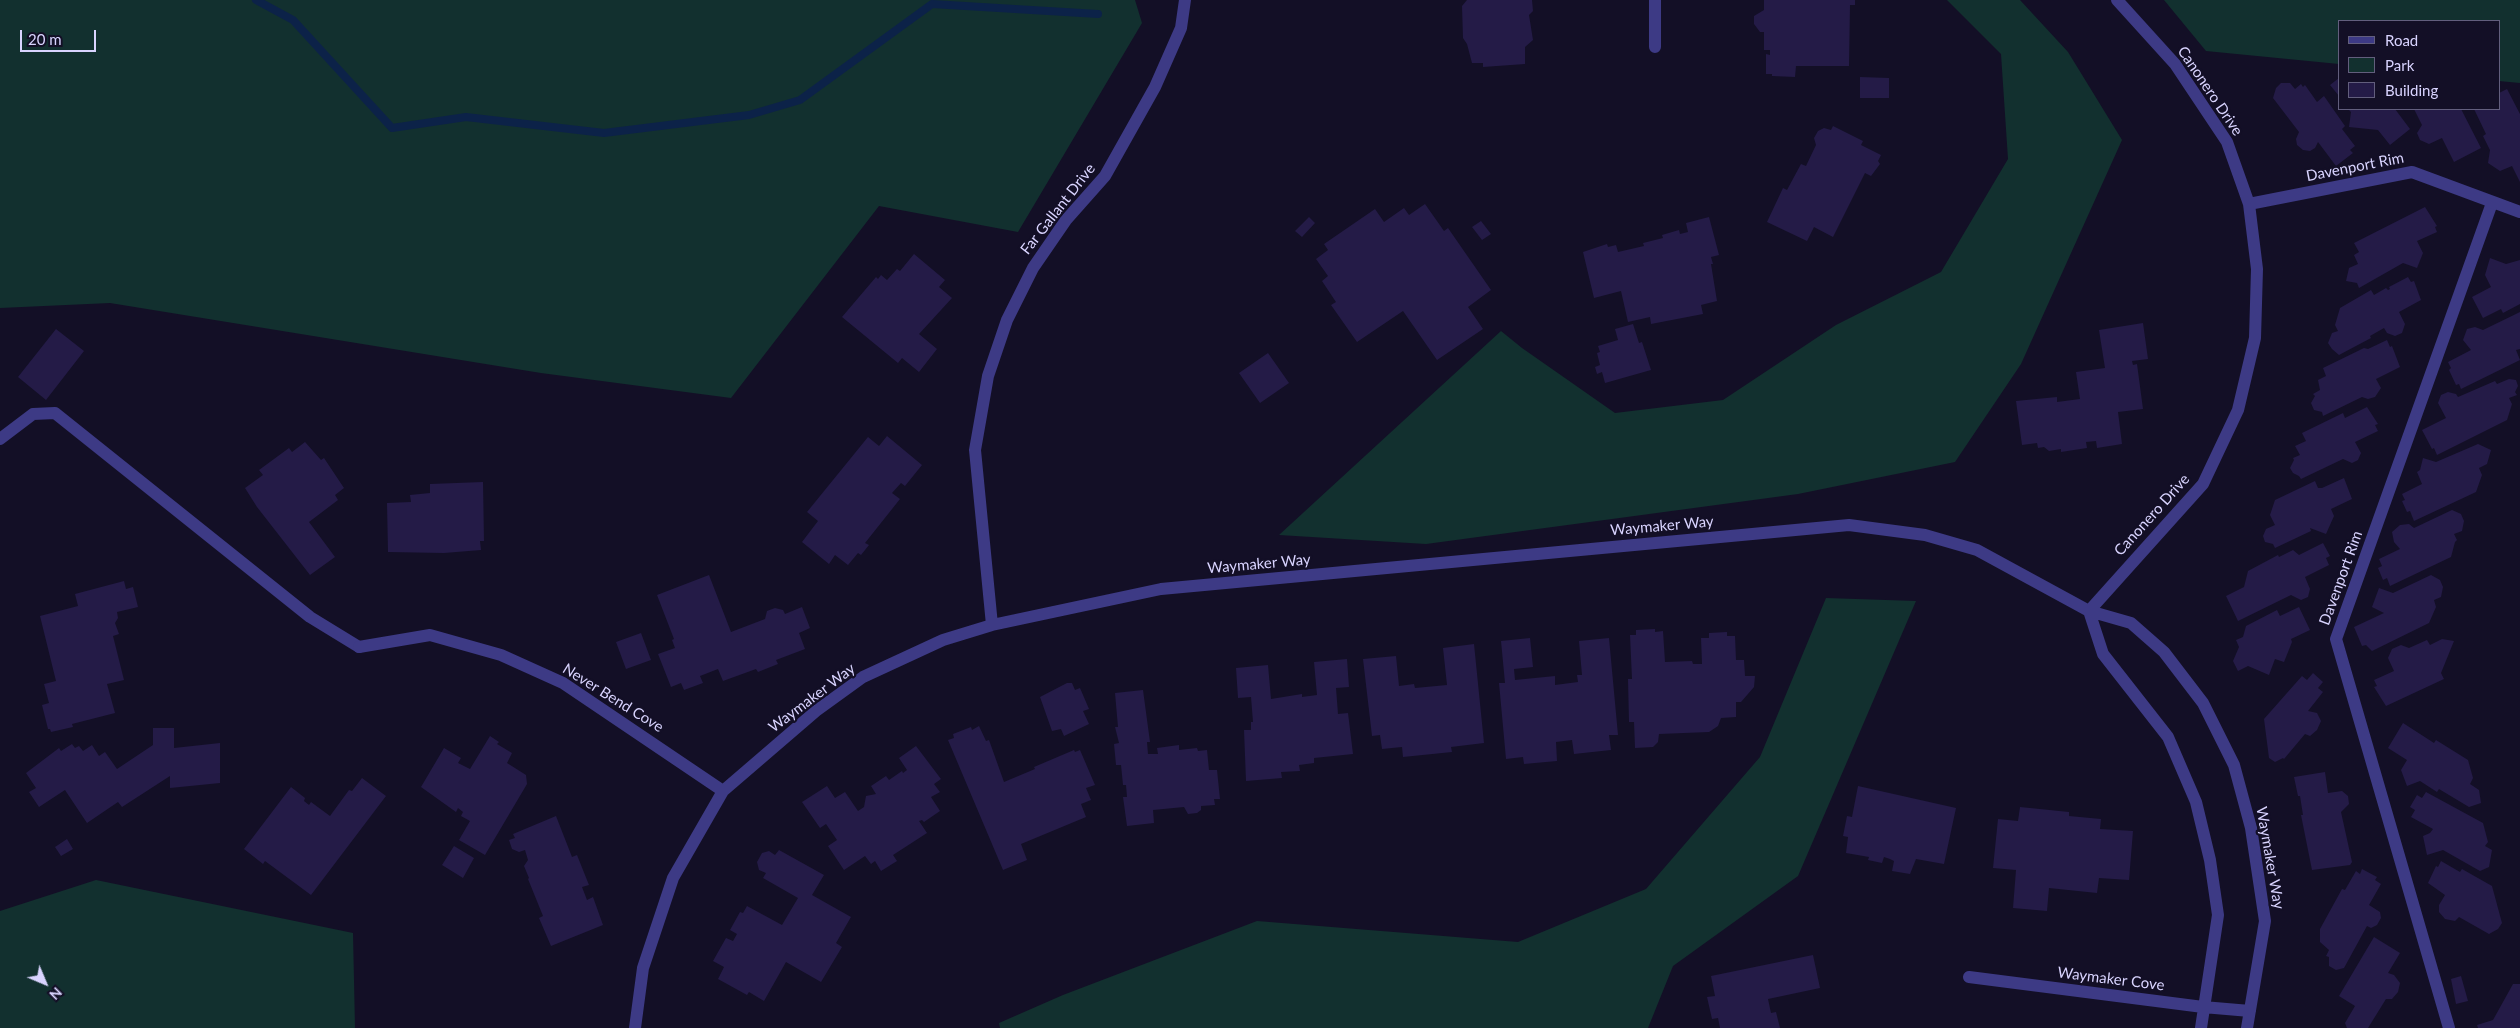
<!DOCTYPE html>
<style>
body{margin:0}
#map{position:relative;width:2520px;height:1028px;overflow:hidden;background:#130f26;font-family:Lato,sans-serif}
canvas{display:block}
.legend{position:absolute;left:2338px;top:20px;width:162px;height:90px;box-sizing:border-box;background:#130f26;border:1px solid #625e7d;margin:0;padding:6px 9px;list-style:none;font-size:15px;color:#d9d4ff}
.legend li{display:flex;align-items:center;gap:10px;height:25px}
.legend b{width:25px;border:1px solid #625e7d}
.north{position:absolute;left:20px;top:958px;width:50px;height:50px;-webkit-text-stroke:4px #130f26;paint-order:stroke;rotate:135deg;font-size:14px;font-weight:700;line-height:20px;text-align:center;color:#d9d4ff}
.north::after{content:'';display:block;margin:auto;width:18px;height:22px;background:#d9d4ff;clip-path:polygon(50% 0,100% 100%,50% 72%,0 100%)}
.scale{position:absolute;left:20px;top:30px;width:76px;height:22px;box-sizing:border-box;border:2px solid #d9d4ff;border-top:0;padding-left:6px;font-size:15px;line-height:18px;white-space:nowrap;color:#d9d4ff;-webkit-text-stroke:4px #130f26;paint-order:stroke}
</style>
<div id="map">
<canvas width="2520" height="1028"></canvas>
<ul class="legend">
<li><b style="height:6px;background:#3d3a85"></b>Road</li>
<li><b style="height:14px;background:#12302f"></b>Park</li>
<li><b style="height:14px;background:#241b47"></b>Building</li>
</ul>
<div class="north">N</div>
<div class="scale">20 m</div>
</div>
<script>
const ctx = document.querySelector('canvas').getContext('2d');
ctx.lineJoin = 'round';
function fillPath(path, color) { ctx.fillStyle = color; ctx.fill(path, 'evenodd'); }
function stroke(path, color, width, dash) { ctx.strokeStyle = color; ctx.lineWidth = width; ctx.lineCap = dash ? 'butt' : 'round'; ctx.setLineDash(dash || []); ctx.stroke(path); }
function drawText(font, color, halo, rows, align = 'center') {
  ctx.font = font + ' Lato,sans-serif'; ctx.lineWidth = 4.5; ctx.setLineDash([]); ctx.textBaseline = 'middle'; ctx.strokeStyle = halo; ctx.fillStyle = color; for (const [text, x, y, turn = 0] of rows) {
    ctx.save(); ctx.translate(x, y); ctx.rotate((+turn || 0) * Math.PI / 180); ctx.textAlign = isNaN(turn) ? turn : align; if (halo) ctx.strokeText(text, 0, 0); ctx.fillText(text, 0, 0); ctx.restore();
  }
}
const green = new Path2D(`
 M 0,0 L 1135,0 L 1142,23 L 1018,232 L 879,206 L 731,398 L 541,373 L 110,303 L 0,308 Z
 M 1947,0 L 2020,0 L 2068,52 L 2122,140 L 2021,364 L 1955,462 L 1798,494 L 1426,544 L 1279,535 L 1501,331 L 1522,348 L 1615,413 L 1723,400 L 1836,325 L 1941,272 L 2008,159 L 2001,54 Z
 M 2164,0 L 2520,0 L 2520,83 L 2499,81 L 2499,21 L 2339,21 L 2339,64 L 2206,51 Z
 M 1826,598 L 1916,601 L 1798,876 L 1673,966 L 1648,1028 L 1000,1028 L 999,1023 L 1063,995 L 1257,921 L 1518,942 L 1646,889 L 1760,757 Z
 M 96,880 L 353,933 L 355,1028 L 0,1028 L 0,911 Z`);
const stream = new Path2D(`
 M 256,0 L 293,20 L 392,128 L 466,117 L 604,133 L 749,115 L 800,100 L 932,4 L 1098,14`);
const building = new Path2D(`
 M 1467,0 L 1532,0 L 1533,11 L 1529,15 L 1533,40 L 1525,47 L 1525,64 L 1483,67 L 1483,63 L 1472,63 L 1467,44 L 1463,38 L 1462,6 Z
 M 1764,0 L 1855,0 L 1855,5 L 1850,5 L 1849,66 L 1796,66 L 1795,77 L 1772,76 L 1772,74 L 1766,74 L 1766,54 L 1770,55 L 1770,50 L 1764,50 L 1764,32 L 1760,32 L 1754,24 L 1754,16 L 1764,10 Z
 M 1860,77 L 1889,78 L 1889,98 L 1860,98 Z
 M 2339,78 L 2339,96 L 2330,85 Z
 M 2281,83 L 2290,83 L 2295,89 L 2301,84 L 2303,87 L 2305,85 L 2317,102 L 2324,96 L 2345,126 L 2342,129 L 2355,146 L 2350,150 L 2353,153 L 2336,166 L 2318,142 L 2315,148 L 2310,151 L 2303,150 L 2297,145 L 2296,139 L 2299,132 L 2273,98 L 2276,88 Z
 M 2507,89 L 2520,114 L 2520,182 L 2512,166 L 2500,171 L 2488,163 L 2490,150 L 2483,136 L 2486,134 L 2474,109 L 2499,109 L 2499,93 Z
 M 2348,109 L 2395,109 L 2410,129 L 2390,145 L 2378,130 L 2349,127 L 2351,112 Z
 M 2414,109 L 2461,109 L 2481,148 L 2454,162 L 2442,138 L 2429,144 L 2420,140 L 2417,133 L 2422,125 Z
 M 1833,126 L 1863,141 L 1861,145 L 1881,155 L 1878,161 L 1880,164 L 1871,176 L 1865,173 L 1833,237 L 1814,227 L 1807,241 L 1767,222 L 1783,188 L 1787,190 L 1801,164 L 1806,166 L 1816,145 L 1814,138 L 1818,131 L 1824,128 L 1831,130 Z
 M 1425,204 L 1444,231 L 1448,228 L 1491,290 L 1468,307 L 1483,329 L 1437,360 L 1403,311 L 1357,342 L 1331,305 L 1336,302 L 1322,281 L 1328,276 L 1316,259 L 1328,250 L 1324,244 L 1375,209 L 1384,222 L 1404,208 L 1409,215 Z
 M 2425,207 L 2437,226 L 2435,227 L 2437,232 L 2417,241 L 2423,253 L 2417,268 L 2403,263 L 2359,288 L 2357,283 L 2346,281 L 2349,268 L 2358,264 L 2354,255 L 2359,252 L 2354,243 Z
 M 1309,217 L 1315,223 L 1302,237 L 1295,231 Z
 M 1709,217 L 1719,255 L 1711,257 L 1713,264 L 1711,264 L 1717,301 L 1701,305 L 1703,314 L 1651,324 L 1650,317 L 1628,322 L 1621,291 L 1594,298 L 1583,252 L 1607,244 L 1608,247 L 1616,245 L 1618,252 L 1644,246 L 1643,243 L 1663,238 L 1662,235 L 1679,230 L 1680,234 L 1688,232 L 1686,223 Z
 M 1481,221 L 1491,234 L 1482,240 L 1472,227 Z
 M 914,254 L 945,280 L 939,287 L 952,298 L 919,334 L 937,349 L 919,372 L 902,358 L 898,363 L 842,317 L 876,277 L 878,279 L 881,275 L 887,280 L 897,269 L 900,271 Z
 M 2490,258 L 2506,264 L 2520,260 L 2520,304 L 2503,313 L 2501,309 L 2483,318 L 2472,297 L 2491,287 L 2485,275 Z
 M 2408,277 L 2411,282 L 2414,281 L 2421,300 L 2399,312 L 2405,324 L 2402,333 L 2395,336 L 2387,333 L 2384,328 L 2370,336 L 2371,338 L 2339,355 L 2332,349 L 2328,343 L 2332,333 L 2338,331 L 2335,325 L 2340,308 L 2371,290 L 2374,295 L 2386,288 L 2388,290 L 2390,289 L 2389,287 Z
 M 2520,312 L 2520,349 L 2516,350 L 2520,360 L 2461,389 L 2459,384 L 2456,385 L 2449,370 L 2451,368 L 2448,362 L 2471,350 L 2463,340 L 2467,329 L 2475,327 L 2483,330 Z
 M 2143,323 L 2148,359 L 2132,361 L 2133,365 L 2137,364 L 2143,409 L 2118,412 L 2122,444 L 2097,448 L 2096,441 L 2086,442 L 2087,448 L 2061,452 L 2061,449 L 2049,451 L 2044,447 L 2038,448 L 2037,443 L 2022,445 L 2016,401 L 2057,397 L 2057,402 L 2080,399 L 2076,372 L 2105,368 L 2099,330 Z
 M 1633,324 L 1639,343 L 1642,342 L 1651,370 L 1605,383 L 1602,372 L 1597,374 L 1595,367 L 1600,365 L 1597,353 L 1600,352 L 1598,346 L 1618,340 L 1615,329 Z
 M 56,329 L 84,351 L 46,400 L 18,377 Z
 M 2387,340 L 2390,347 L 2392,346 L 2400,367 L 2376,379 L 2381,388 L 2375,397 L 2368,399 L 2362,397 L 2323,416 L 2322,412 L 2314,410 L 2311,403 L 2315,396 L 2313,394 L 2320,390 L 2318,380 L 2326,376 L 2323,368 L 2364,348 L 2368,349 Z
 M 1268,353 L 1289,383 L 1260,403 L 1239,373 Z
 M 2509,379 L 2516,380 L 2518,386 L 2515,392 L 2517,395 L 2509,398 L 2512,404 L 2507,420 L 2437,455 L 2434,448 L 2432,449 L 2422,430 L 2446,418 L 2438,403 L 2441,395 L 2448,392 L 2456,394 L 2458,397 L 2495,381 L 2497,384 Z
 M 2367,407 L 2378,424 L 2375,425 L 2378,431 L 2355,442 L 2361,453 L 2358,460 L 2352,463 L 2343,459 L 2301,479 L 2299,476 L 2293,473 L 2290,468 L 2294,460 L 2293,458 L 2300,455 L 2295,446 L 2306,441 L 2302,433 L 2343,413 L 2345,418 Z
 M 887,436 L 922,465 L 905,486 L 901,483 L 892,493 L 900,499 L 865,543 L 869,545 L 861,555 L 858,553 L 848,565 L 835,555 L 829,564 L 802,542 L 818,521 L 807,512 L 868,437 L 879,446 Z
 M 305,442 L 321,460 L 324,458 L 344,488 L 335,495 L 338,500 L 309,522 L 335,557 L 310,575 L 257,507 L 245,488 L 263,475 L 259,470 L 289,448 L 292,452 Z
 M 2478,444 L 2491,450 L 2487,464 L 2479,468 L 2482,475 L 2476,492 L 2414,521 L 2410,511 L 2407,512 L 2402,501 L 2405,500 L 2402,494 L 2422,484 L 2417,472 L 2420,470 L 2423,458 L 2436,462 Z
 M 2344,478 L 2352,499 L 2331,509 L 2334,516 L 2326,534 L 2310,528 L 2311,531 L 2275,548 L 2273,544 L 2265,542 L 2263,536 L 2266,529 L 2275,525 L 2270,515 L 2275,500 L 2315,481 L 2318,488 L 2322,488 Z
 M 483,482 L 484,541 L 480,541 L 481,550 L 444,553 L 388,552 L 387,503 L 411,502 L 410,495 L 430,493 L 430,484 Z
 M 2452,510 L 2461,514 L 2464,521 L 2462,531 L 2454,534 L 2457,540 L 2455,542 L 2451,557 L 2390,586 L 2387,578 L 2383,580 L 2378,568 L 2382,566 L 2379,559 L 2400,549 L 2394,542 L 2392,532 L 2400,525 L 2409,524 L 2414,528 Z
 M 2323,543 L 2330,556 L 2326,558 L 2329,565 L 2305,577 L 2310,589 L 2308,597 L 2301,600 L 2291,595 L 2238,621 L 2226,596 L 2244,587 L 2248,571 L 2278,555 L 2279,557 L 2293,550 L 2299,555 Z
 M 709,575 L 731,632 L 765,619 L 767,611 L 775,608 L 783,610 L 785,614 L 802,607 L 810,628 L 799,633 L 805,649 L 776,660 L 778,664 L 758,672 L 756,669 L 723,681 L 718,669 L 700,676 L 703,683 L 684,690 L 681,683 L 671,687 L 658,654 L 675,648 L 672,640 L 674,639 L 657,595 Z
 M 2431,575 L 2440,580 L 2443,587 L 2441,597 L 2434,600 L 2436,607 L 2429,623 L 2372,651 L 2366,645 L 2362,646 L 2354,627 L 2384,613 L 2372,607 L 2379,588 L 2393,593 Z
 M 124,581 L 126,589 L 133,587 L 138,607 L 117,612 L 118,618 L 115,623 L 119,634 L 113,636 L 124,680 L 107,684 L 115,713 L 72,724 L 73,727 L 51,732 L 50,729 L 48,729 L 42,705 L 49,703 L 44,684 L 56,681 L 40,616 L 78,606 L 75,594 Z
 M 2299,607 L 2310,630 L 2291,639 L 2292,642 L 2284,662 L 2275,659 L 2269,675 L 2248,666 L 2238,671 L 2233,661 L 2239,647 L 2236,640 L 2243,637 L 2246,626 L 2277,610 L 2280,616 Z
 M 1655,629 L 1655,632 L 1663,631 L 1665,662 L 1692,661 L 1693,664 L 1702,664 L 1701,638 L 1709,638 L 1709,633 L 1727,632 L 1727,636 L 1735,636 L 1736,660 L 1744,660 L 1745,676 L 1755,676 L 1754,687 L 1741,702 L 1736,702 L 1736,717 L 1721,718 L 1718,726 L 1709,732 L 1659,734 L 1658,742 L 1653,747 L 1635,748 L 1634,722 L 1629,722 L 1628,679 L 1632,679 L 1630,635 L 1636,635 L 1636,630 Z
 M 641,633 L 651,660 L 626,669 L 616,642 Z
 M 1530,638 L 1533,667 L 1514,669 L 1515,680 L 1555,676 L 1555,685 L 1578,682 L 1577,675 L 1582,675 L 1579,641 L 1609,638 L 1618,735 L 1609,735 L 1611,750 L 1574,754 L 1572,740 L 1556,742 L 1557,761 L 1524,764 L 1523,757 L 1506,759 L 1499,683 L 1505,683 L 1501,641 Z
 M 2442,639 L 2454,641 L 2441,673 L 2444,679 L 2386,706 L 2374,687 L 2377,686 L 2374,680 L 2394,671 L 2388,658 L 2392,649 L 2401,645 L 2409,648 L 2427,640 L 2430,645 Z
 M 1474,644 L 1484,743 L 1451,747 L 1452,752 L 1403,757 L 1402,747 L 1382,749 L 1380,735 L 1372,736 L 1363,659 L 1396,656 L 1399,686 L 1414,684 L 1415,688 L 1447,685 L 1443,648 Z
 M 1347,659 L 1349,687 L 1336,688 L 1338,714 L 1348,713 L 1353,754 L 1314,758 L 1314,763 L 1299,765 L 1300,771 L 1281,772 L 1282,778 L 1246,781 L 1244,730 L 1251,730 L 1251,722 L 1253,722 L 1251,697 L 1238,698 L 1236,668 L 1268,665 L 1271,699 L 1302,694 L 1302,697 L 1317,695 L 1314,662 Z
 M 2313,673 L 2323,682 L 2318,688 L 2323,692 L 2308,711 L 2317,713 L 2321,721 L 2317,730 L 2310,736 L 2305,734 L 2284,759 L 2283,758 L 2275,762 L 2269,758 L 2264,719 L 2302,676 L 2307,680 Z
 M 1067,683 L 1072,683 L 1075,690 L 1080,688 L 1089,709 L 1083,711 L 1089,724 L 1064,736 L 1061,729 L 1052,731 L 1040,697 Z
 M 1143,690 L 1150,742 L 1147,742 L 1148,754 L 1158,754 L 1157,748 L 1179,745 L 1179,750 L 1197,748 L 1198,751 L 1207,750 L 1209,770 L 1217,770 L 1220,799 L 1214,799 L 1215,805 L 1201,806 L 1201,810 L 1197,813 L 1188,814 L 1184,807 L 1153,810 L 1154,823 L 1127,826 L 1123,797 L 1127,797 L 1126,785 L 1123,785 L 1121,765 L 1116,765 L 1114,744 L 1119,743 L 1115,727 L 1118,727 L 1115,693 Z
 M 2403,723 L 2434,743 L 2436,740 L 2468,760 L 2473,778 L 2470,784 L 2479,790 L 2481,803 L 2469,807 L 2439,789 L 2437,792 L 2420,781 L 2407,786 L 2401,770 L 2407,760 L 2388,748 Z
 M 979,726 L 986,741 L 989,740 L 1004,782 L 1035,769 L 1034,767 L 1074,750 L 1075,752 L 1080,750 L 1095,785 L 1086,788 L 1091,800 L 1081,804 L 1086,817 L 1021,844 L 1027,860 L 1003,870 L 948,740 L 954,738 L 953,734 L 971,727 L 972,730 Z
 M 153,728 L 174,728 L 174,748 L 220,743 L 220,783 L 170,788 L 170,776 L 122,807 L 118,802 L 87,823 L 65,790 L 39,807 L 29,792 L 36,788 L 26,773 L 59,748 L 61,751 L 72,744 L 75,748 L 79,746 L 83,751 L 92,745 L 99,756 L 105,752 L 117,769 L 153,745 Z
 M 490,736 L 499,742 L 497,744 L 512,753 L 507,763 L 526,775 L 527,784 L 485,855 L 459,840 L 470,821 L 461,816 L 463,812 L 458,808 L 456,812 L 421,787 L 444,748 L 461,758 L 458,763 L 470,769 Z
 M 916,746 L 941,779 L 934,784 L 940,792 L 931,797 L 940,811 L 924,822 L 922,820 L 919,821 L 927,833 L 893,855 L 897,861 L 881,871 L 875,861 L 871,864 L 865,856 L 844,870 L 828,846 L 837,840 L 826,824 L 820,828 L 802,802 L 827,786 L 835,798 L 845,792 L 858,811 L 864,807 L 866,796 L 876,794 L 871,786 L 886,776 L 889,780 L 902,771 L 903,773 L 907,770 L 899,758 Z
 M 2325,772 L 2328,793 L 2342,791 L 2348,796 L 2349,804 L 2341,812 L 2352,862 L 2350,865 L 2312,870 L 2301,815 L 2303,815 L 2300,796 L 2298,796 L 2294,777 Z
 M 362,778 L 386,796 L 311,895 L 265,861 L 263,864 L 244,849 L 291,787 L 305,798 L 304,801 L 309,805 L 311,802 L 330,816 L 349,790 L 352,791 Z
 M 1858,786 L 1956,808 L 1944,864 L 1916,859 L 1910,874 L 1892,871 L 1894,861 L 1890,859 L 1884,857 L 1882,863 L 1868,860 L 1869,857 L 1846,853 L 1848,837 L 1843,836 L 1847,816 L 1852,817 Z
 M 2426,792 L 2483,823 L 2488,842 L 2485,846 L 2492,850 L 2489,867 L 2480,871 L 2443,850 L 2427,855 L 2423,836 L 2430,833 L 2433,829 L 2411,817 L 2415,810 L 2410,807 L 2417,795 L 2422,798 Z
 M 2020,807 L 2069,812 L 2069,816 L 2101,819 L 2100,829 L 2133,831 L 2129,880 L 2099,878 L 2097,893 L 2049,888 L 2047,911 L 2013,908 L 2016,870 L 1993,868 L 1998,819 L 2018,821 Z
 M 556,816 L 572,857 L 577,855 L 589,885 L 582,887 L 587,900 L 593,897 L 603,925 L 551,946 L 539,918 L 543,916 L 528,879 L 529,878 L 524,866 L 528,860 L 525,850 L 519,852 L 512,849 L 509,840 L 515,838 L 513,834 Z
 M 67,839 L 73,849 L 61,856 L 55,847 Z
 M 454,846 L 474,858 L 463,878 L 442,865 Z
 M 779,850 L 824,875 L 812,895 L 851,917 L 836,943 L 842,947 L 821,982 L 786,962 L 764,1001 L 749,992 L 747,995 L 718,979 L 724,967 L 713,961 L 726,938 L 733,941 L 737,934 L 730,930 L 740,912 L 743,913 L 747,906 L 782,925 L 798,898 L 763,878 L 766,873 L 759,870 L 757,862 L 762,853 L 769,851 L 775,855 Z
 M 2441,861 L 2460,872 L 2462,869 L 2492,886 L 2502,923 L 2498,929 L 2489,934 L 2459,917 L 2455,921 L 2445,919 L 2439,912 L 2439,905 L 2445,895 L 2428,883 L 2436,866 L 2438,867 Z
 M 2362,869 L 2377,877 L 2375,880 L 2381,884 L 2369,905 L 2380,912 L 2381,918 L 2377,925 L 2371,928 L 2367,926 L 2344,968 L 2336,970 L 2329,966 L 2329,957 L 2326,956 L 2329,950 L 2320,942 L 2320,929 L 2342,889 L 2345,890 L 2356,871 L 2360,874 Z
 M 2374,937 L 2400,953 L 2388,973 L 2394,975 L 2400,983 L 2398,992 L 2392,999 L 2386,999 L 2368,1028 L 2347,1028 L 2345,1023 L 2355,1006 L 2339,996 Z
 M 1813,955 L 1820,988 L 1768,999 L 1771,1013 L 1776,1012 L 1780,1028 L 1720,1028 L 1718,1018 L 1712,1019 L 1707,997 L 1715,996 L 1711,976 Z
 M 2461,976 L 2468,1001 L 2456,1004 L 2451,979 Z
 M 2513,984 L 2520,984 L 2520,1028 L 2478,1028 L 2477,1025 L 2493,1020 Z`);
const lane = new Path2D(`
 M 0,439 L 33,414 L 55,413 L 310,617 L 359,647`);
const street = new Path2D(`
 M 1655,47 L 1655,0
 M 2249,204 L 2412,172 L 2520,212
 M 2089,611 L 2203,484 L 2238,410 L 2255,338 L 2257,269 L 2249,204 L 2227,142 L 2175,64 L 2117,0
 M 2089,611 L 2103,654 L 2168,737 L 2196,802 L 2210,860 L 2218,915 L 2201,1028
 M 992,625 L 975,450 L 988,376 L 1007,320 L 1033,268 L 1066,220 L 1105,176 L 1155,87 L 1181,28 L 1185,0
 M 359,647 L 430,635 L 501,655 L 563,683 L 723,791
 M 1969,977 L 2203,1007 L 2250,1011
 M 635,1028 L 643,968 L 673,878 L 723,791 L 816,711 L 863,677 L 943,640 L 992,625 L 1161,589 L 1849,525 L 1925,535 L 1977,550 L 2089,611 L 2131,623 L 2164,652 L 2203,703 L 2234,765 L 2251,828 L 2265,921 L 2247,1028
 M 2449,1028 L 2336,639 L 2492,203`);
const streetNames = [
 ["Canonero Drive",2210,91,56],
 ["Davenport Rim",2355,167,-11],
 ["Far Gallant Drive",1058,209,-52],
 ["Canonero Drive",2152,515,-48],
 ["Waymaker Way",1662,526,-5],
 ["Waymaker Way",1259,564,-5],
 ["Davenport Rim",2341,578,-70],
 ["Never Bend Cove",613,698,32],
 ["Waymaker Way",812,698,-37],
 ["Waymaker Way",2270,858,80],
 ["Waymaker Cove",2111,979,7]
];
fillPath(green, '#12302f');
stroke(stream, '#0c2248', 8);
fillPath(building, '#241b47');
stroke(lane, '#3d3a85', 12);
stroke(street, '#3d3a85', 12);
drawText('15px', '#d9d4ff', '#130f26', streetNames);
</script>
